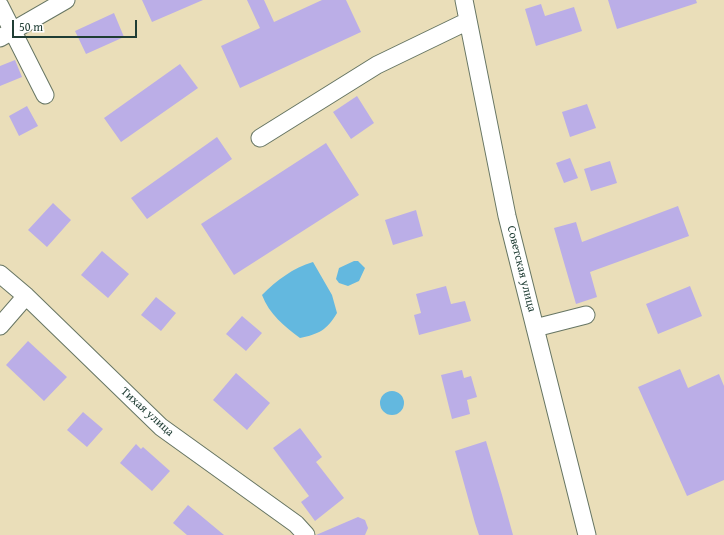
<!DOCTYPE html>
<meta charset="utf-8">
<style>
body{margin:0}
#map{position:relative;width:724px;height:535px;overflow:hidden;background:#eadeb9;font-family:"Gentium Book Plus",serif}
canvas{display:block}
.scale{position:absolute;left:12px;top:20px;width:125px;height:18px;box-sizing:border-box;border:2px solid #1f3d34;border-top:0;padding-left:5px;font-size:12px;line-height:14px;white-space:nowrap;color:#1f3d34;-webkit-text-stroke:3px #fff;paint-order:stroke}
</style>
<div id="map">
<canvas width="724" height="535"></canvas>
<div class="scale">50 m</div>
</div>
<script>
const ctx = document.querySelector('canvas').getContext('2d');
ctx.lineJoin = 'round';
function fillPath(path, color) { ctx.fillStyle = color; ctx.fill(path, 'evenodd'); }
function stroke(path, color, width, dash) { ctx.strokeStyle = color; ctx.lineWidth = width; ctx.lineCap = dash ? 'butt' : 'round'; ctx.setLineDash(dash || []); ctx.stroke(path); }
function drawText(font, color, halo, rows, align = 'center') {
  ctx.font = font + ' "Gentium Book Plus",serif'; ctx.lineWidth = 3.5; ctx.setLineDash([]); ctx.textBaseline = 'middle'; ctx.strokeStyle = halo; ctx.fillStyle = color; for (const [text, x, y, turn = 0] of rows) {
    ctx.save(); ctx.translate(x, y); ctx.rotate((+turn || 0) * Math.PI / 180); ctx.textAlign = isNaN(turn) ? turn : align; if (halo) ctx.strokeText(text, 0, 0); ctx.fillText(text, 0, 0); ctx.restore();
  }
}
const water = new Path2D(`
 M 354,261 L 358,261 L 365,268 L 359,281 L 348,286 L 339,283 L 336,279 L 339,268 Z
 M 313,262 L 332,295 L 337,313 C 327,330 319,334 300,338 C 285,327 269,314 262,295 C 277,280 293,268 313,262 Z
 M380 403a12 12 0 1 1 24 0a12 12 0 1 1-24 0Z`);
const building = new Path2D(`
 M 142,0 L 203,0 L 152,22 Z
 M 247,0 L 264,0 L 274,22 L 322,0 L 346,0 L 361,32 L 240,88 L 221,46 L 260,28 Z
 M 608,0 L 696,0 L 697,3 L 617,29 Z
 M 541,4 L 545,16 L 574,7 L 582,31 L 536,46 L 525,9 Z
 M 114,13 L 124,37 L 86,54 L 75,31 Z
 M 15,60 L 22,77 L 0,86 L 0,66 Z
 M 180,64 L 198,88 L 121,142 L 104,118 Z
 M 357,96 L 374,123 L 351,139 L 333,112 Z
 M 587,104 L 596,128 L 570,137 L 562,112 Z
 M 27,106 L 38,126 L 19,136 L 9,116 Z
 M 217,137 L 232,159 L 147,219 L 131,198 Z
 M 326,143 L 359,195 L 234,275 L 201,224 Z
 M 570,158 L 578,178 L 564,183 L 556,163 Z
 M 610,161 L 617,183 L 591,191 L 584,169 Z
 M 53,203 L 71,220 L 47,247 L 28,230 Z
 M 678,206 L 689,236 L 590,272 L 597,297 L 576,304 L 554,228 L 576,222 L 582,242 Z
 M 416,210 L 423,236 L 393,245 L 385,220 Z
 M 102,251 L 129,274 L 108,298 L 81,275 Z
 M 446,286 L 451,304 L 465,301 L 471,321 L 419,335 L 414,315 L 421,313 L 416,294 Z
 M 690,286 L 702,316 L 658,334 L 646,304 Z
 M 156,297 L 176,313 L 161,331 L 141,315 Z
 M 242,316 L 262,333 L 246,351 L 226,334 Z
 M 28,341 L 67,377 L 44,401 L 6,365 Z
 M 680,369 L 688,388 L 719,374 L 724,386 L 724,480 L 687,496 L 638,387 Z
 M 462,370 L 464,378 L 471,376 L 477,397 L 467,400 L 470,414 L 452,419 L 441,375 Z
 M 236,373 L 270,403 L 247,430 L 213,400 Z
 M 83,412 L 103,429 L 87,447 L 67,430 Z
 M 300,428 L 322,457 L 316,462 L 344,498 L 315,521 L 301,502 L 309,496 L 273,448 Z
 M 486,441 L 502,495 L 513,535 L 479,535 L 475,523 L 455,451 Z
 M 136,444 L 141,449 L 143,447 L 170,471 L 152,491 L 120,463 Z
 M 188,505 L 224,535 L 187,535 L 173,523 Z
 M 358,517 L 365,520 L 368,528 L 365,535 L 316,535 Z`);
const minor = new Path2D(`
 M 464,0 L 507,216 L 587,535
 M 0,6 L 45,95
 M 0,38 L 66,0
 M 260,138 L 377,65 L 468,21
 M 0,274 L 26,296 L 161,427 L 296,524 L 306,535
 M 0,326 L 26,296
 M 535,328 L 586,315`);
const streetNames = [
 ["Советская улица",521,269,76],
 ["Тихая улица",147,412,42]
];
fillPath(water, '#63b8df');
fillPath(building, '#bbaee7');
stroke(minor, '#667563', 19);
stroke(minor, '#fff', 17);
drawText('12px', '#1f3d34', '#fff', streetNames);
</script>
